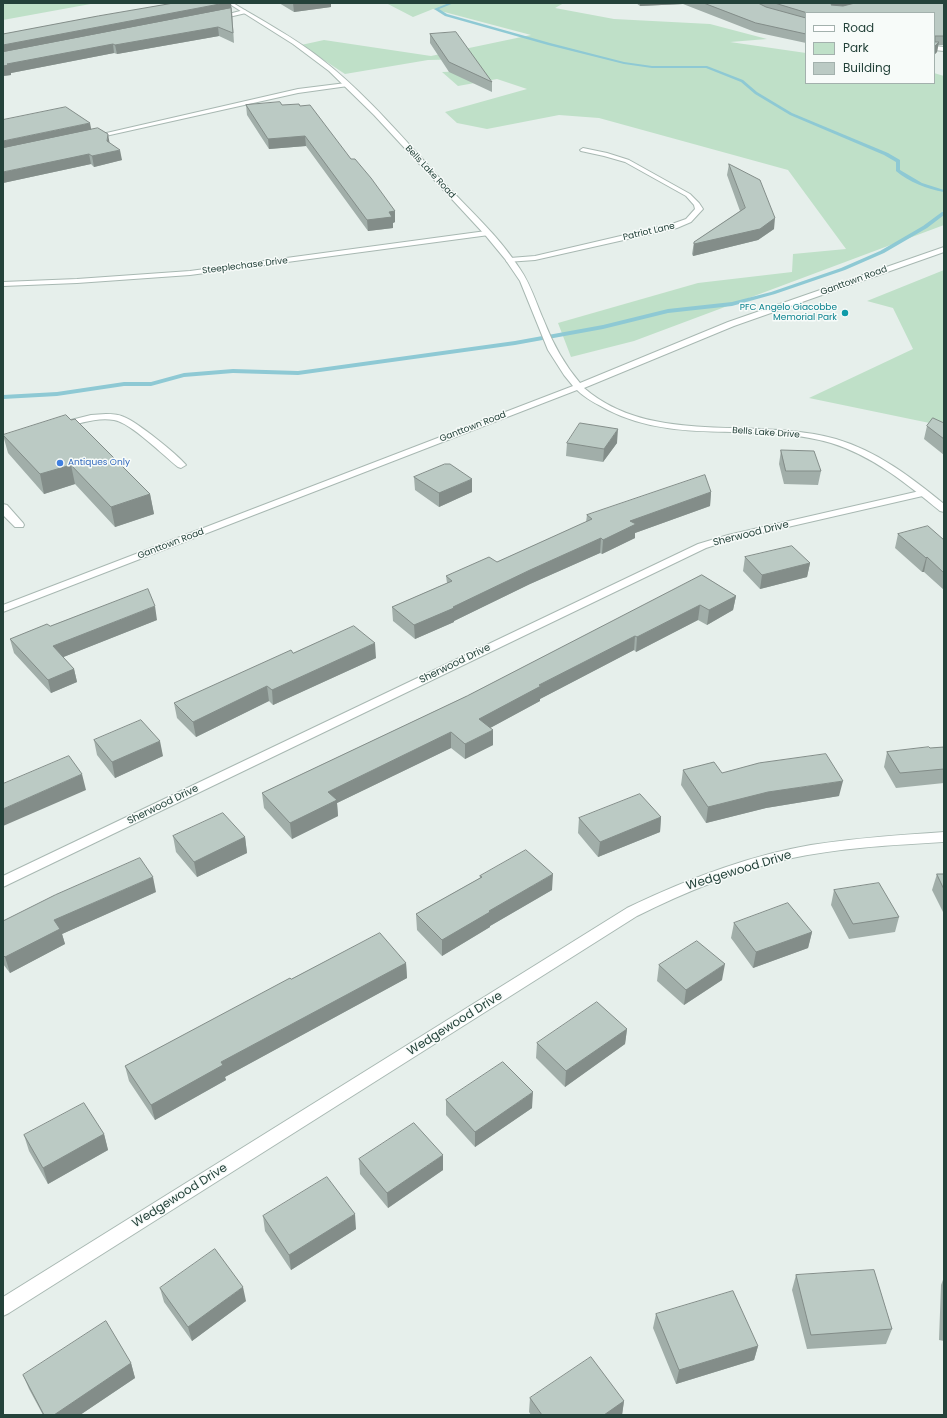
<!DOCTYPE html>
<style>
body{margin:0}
#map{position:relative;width:947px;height:1418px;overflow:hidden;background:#e6efeb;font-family:Poppins,sans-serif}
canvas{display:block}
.frame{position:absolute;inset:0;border:4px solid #24423a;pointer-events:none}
.legend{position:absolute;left:805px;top:12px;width:130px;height:72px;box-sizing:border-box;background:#f7fbf9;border:1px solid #a3b1ad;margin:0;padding:5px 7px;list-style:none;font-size:12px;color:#24423a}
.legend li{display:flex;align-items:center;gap:8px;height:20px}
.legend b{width:20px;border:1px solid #a3b1ad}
</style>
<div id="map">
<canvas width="947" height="1418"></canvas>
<div class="frame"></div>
<ul class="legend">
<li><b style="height:5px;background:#fff"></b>Road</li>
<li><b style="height:11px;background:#bfe0c8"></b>Park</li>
<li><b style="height:11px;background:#bbcac4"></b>Building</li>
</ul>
</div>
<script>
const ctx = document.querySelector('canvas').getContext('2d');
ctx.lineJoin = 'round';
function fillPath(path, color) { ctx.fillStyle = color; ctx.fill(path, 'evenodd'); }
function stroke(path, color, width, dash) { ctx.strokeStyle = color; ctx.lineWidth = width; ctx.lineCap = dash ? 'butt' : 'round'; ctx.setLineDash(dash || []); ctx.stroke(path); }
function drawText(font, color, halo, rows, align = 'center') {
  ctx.font = font + ' Poppins,sans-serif'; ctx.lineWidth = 3; ctx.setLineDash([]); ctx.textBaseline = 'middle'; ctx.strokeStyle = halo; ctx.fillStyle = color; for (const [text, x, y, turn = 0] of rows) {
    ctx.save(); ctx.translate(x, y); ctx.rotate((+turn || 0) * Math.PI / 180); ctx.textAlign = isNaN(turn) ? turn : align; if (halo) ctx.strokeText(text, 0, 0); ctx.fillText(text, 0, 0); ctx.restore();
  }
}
const green = new Path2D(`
 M 3,3 L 96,3 L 3,20 Z
 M 386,3 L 564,3 L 555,8 L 614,19 L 710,24 L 767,39 L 730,42 L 806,53 L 806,83 L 934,83 L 934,73 L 944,76 L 944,225 L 634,341 L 571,357 L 558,323 L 698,283 L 792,272 L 793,254 L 846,249 L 788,170 L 599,118 L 559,115 L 487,129 L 457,123 L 445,112 L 527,89 L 497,79 L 458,86 L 442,72 L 472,71 L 471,59 L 428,60 L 345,74 L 301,45 L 324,40 L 431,56 L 531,35 L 433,9 L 413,17 Z
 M 944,270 L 944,426 L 809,398 L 913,349 L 893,308 L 867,301 Z`);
const stream = new Path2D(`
 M 449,3 L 454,3 L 439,9 L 447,14 L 550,43 L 624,62 L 652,66 L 707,66 L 743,80 L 757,92 L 792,113 L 888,153 L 900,160 L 900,170 L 922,183 L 944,190 L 944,192 C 927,189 909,182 896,171 L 896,162 L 884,155 L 790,115 L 755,94 L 741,82 L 706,68 L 652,68 L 624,64 L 548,45 L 445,16 L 434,9 Z
 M 942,212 L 944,212 L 944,215 L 927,228 L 884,253 L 845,270 L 775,294 L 732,306 L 668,313 L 603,329 L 515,345 L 298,375 L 233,373 L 184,377 L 151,386 L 124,386 L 57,396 L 3,399 L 3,395 L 57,392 L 124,382 L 151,382 L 184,373 L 233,369 L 298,371 L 515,341 L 603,325 L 668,309 L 732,302 L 771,292 L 841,268 L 880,251 L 923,226 Z`);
const service = new Path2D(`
 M 106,414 C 112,414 118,414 124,417 C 137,422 177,454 186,465 L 181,468 L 178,467 C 164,456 130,422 114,420 C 96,417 79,424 62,428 L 57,425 L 59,423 L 91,415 Z
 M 3,504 L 7,505 L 23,523 L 24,525 L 23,527 L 15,527 L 3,515 Z`);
const minor = new Path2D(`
 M 244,10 L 246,11 L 246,13 L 216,20 L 213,18 Z
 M 934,46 L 944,47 L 944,51 L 934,50 Z
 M 346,83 L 348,84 L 348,86 L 298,93 L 92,139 L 89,137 L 298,89 Z
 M 583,148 L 607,153 L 629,160 L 690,194 L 699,203 L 703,209 L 691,222 L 677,228 L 535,260 L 507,262 L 506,260 L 510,258 L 535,256 L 672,224 L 686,219 L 695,209 L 694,205 L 686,196 L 625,162 L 604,156 L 581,151 L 580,150 Z
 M 486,231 L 490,233 L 489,235 L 190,275 L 77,283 L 3,286 L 3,282 L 77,279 L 190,271 Z
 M 924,490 L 929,493 L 927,495 L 731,540 L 706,548 L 3,887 L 3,876 L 698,544 L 728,535 Z
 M 944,832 L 944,842 C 892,845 838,848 787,859 C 735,872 685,892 637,916 L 9,1313 L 3,1316 L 3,1297 L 627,908 C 685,880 747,856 811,845 C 855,838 900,835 944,832 Z`);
const tertiary = new Path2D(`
 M 228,3 L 233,3 C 263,21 293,37 320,58 C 368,95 407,143 448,187 C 473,213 500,238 520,269 C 531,285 536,303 544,321 C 553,344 564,364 580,383 L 728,322 L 944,247 L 944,252 L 734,326 L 584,388 C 652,447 755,416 836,439 C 877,451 911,477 944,504 L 944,512 L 940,511 C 907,484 873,456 831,443 C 757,421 678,446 608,410 C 597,404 586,399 577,390 L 3,612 L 3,605 L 573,386 L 564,375 L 548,350 L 520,281 L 505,259 L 486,236 L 374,115 L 329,71 L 293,44 Z`);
const wall = new Path2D(`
 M 174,3 L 231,3 L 234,43 L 219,36 L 117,54 L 114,53 L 11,73 L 11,75 L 3,76 L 3,34 Z
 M 279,3 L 331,3 L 331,7 L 294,12 Z
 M 636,3 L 944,3 L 944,45 L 938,45 L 937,52 L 934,55 L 934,13 L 806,13 L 806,43 L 755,32 L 683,4 L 640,6 Z
 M 430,34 L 492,82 L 492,92 L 449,72 L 430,43 Z
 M 246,105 L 282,105 L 300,106 L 351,159 L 395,211 L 395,222 L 393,223 L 393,228 L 368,231 L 306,146 L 269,149 L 247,115 Z
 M 91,129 L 110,143 L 122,160 L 94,167 L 91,164 L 3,183 Z
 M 729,164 L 774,229 L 758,240 L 693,256 L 692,254 L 694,242 L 740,211 L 727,175 Z
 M 944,423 L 944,455 L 924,439 L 927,426 Z
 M 3,435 L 150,494 L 154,514 L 115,527 L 75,484 L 44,494 L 8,453 Z
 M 567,443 L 617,443 L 603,462 L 566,456 Z
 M 781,450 L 821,471 L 818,485 L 784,484 L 779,464 Z
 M 414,477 L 472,492 L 439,507 L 415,490 Z
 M 711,492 L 710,506 L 635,533 L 635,538 L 602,554 L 600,553 L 530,584 L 454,621 L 454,622 L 415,639 L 393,621 L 392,607 L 447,583 L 446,576 L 497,562 L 586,522 L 587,515 Z
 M 898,534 L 944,540 L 944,590 L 924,572 L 922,572 L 895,548 Z
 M 745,557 L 810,563 L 807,577 L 760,589 L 743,571 Z
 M 702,575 L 736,596 L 733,610 L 707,625 L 698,620 L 636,652 L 634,650 L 540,699 L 540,701 L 490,728 L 493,730 L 493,745 L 465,759 L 451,748 L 337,803 L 338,816 L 292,839 L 264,808 L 262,793 L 467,696 Z
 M 157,620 L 63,657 L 74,669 L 77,682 L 51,693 L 14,653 L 10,639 L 50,626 Z
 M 293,653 L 376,658 L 273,705 L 269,701 L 196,737 L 177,718 L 174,703 Z
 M 94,740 L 163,756 L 115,778 L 97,755 Z
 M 944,747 L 944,783 L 896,788 L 884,767 L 887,752 Z
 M 683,770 L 722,773 L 839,796 L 766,808 L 706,823 L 681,785 Z
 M 661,817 L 660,832 L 598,857 L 578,833 L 579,818 Z
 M 173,836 L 245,837 L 247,853 L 197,877 L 176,852 Z
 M 937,874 L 944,874 L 944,914 L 932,890 Z
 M 480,876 L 552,890 L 490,926 L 490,927 L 442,956 L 417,930 L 416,914 L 480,878 Z
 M 834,890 L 899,917 L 895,932 L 849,939 L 831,905 Z
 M 156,892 L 62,934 L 65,944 L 10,973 L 3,964 L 3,921 Z
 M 734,923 L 812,932 L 808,948 L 753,968 L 731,938 Z
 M 406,963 L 407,978 L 225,1077 L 226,1080 L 155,1120 L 129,1081 L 125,1066 L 291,979 Z
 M 659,965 L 722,980 L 684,1005 L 657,981 Z
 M 627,1029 L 625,1044 L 565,1087 L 536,1058 L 537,1043 Z
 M 446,1100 L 532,1108 L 475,1147 L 446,1115 Z
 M 104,1134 L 108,1150 L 48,1184 L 29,1151 L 24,1135 Z
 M 359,1159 L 443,1170 L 388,1208 L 360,1174 Z
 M 263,1216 L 356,1229 L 291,1270 L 265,1231 Z
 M 796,1275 L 892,1329 L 886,1344 L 807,1349 L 792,1290 Z
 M 944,1277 L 944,1341 L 939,1340 L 941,1285 Z
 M 160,1288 L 246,1301 L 192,1341 L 164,1302 Z
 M 656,1314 L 758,1346 L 754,1360 L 676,1384 L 653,1328 Z
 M 131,1363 L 135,1378 L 80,1415 L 43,1415 L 29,1389 L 23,1375 Z
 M 530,1398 L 624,1401 L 622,1415 L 531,1415 L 529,1412 Z`);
const shadedWall = new Path2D(`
 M 225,3 L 231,3 L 234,43 L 232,11 L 3,54 L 3,45 Z
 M 293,3 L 331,3 L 331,7 L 294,12 Z
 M 640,3 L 683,3 L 683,4 L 640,6 Z
 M 832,3 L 863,3 L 831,12 Z
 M 218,27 L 219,36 L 117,54 L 115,45 Z
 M 939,42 L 937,52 L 934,55 L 934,47 Z
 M 113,44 L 114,53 L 11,73 L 11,75 L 3,76 L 3,66 L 7,64 Z
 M 90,123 L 92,133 L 3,152 L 3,141 Z
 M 108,134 L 110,145 L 107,141 Z
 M 305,136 L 306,146 L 269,149 L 268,139 Z
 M 120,150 L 122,160 L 94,167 L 92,156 Z
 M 89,154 L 91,164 L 3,183 L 3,172 Z
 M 395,211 L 395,222 L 393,223 L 393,228 L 368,231 L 367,220 L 389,212 Z
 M 775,218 L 774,229 L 758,240 L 693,256 L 694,244 Z
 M 618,429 L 617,443 L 603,462 L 604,449 Z
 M 71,465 L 75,484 L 44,494 L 40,474 Z
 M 472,479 L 472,492 L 439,507 L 439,493 Z
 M 711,492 L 710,506 L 635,533 L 635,538 L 602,554 L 603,540 L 630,521 Z
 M 150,494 L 154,514 L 115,527 L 111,507 Z
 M 601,538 L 600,553 L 530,584 L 454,621 L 454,622 L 415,639 L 414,625 L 530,570 Z
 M 927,557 L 924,572 L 922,572 L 926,558 Z
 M 810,563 L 807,577 L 760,589 L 762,575 Z
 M 736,596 L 733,610 L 707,625 L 709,610 Z
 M 700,605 L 698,620 L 636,652 L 637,637 Z
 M 155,606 L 157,620 L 56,660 L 53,646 Z
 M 635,636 L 634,650 L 540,699 L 540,701 L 479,734 L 479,719 L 539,685 Z
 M 375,643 L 376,658 L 273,705 L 272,690 Z
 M 74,669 L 77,682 L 51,693 L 48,680 Z
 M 267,686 L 269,701 L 196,737 L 193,722 Z
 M 493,730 L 493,745 L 465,759 L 465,744 Z
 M 451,732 L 451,748 L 337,803 L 338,816 L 292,839 L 290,823 L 328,792 Z
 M 160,741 L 163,756 L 115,778 L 112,762 Z
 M 82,774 L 86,790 L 3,826 L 3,809 Z
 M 843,781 L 839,796 L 766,808 L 706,823 L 708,807 L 768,792 Z
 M 661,817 L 660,832 L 598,857 L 600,842 Z
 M 245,837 L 247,853 L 197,877 L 194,862 Z
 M 553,874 L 552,890 L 490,926 L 490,927 L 442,956 L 442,940 L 489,911 Z
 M 153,877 L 156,892 L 62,934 L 65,944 L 10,973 L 5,957 L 54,920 Z
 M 812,932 L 808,948 L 753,968 L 756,952 Z
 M 406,963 L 407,978 L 225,1077 L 226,1080 L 155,1120 L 151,1105 L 221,1062 Z
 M 725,964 L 722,980 L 684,1005 L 686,990 Z
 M 627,1029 L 625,1044 L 565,1087 L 566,1071 Z
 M 533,1092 L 532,1108 L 475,1147 L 475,1132 Z
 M 104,1134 L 108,1150 L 48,1184 L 43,1168 Z
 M 443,1155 L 443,1170 L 388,1208 L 387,1193 Z
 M 355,1214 L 356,1229 L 291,1270 L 289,1255 Z
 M 243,1287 L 246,1301 L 192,1341 L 188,1327 Z
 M 758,1346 L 754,1360 L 676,1384 L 679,1370 Z
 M 131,1363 L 135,1378 L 80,1415 L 54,1415 Z
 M 624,1401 L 622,1415 L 604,1415 Z`);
const building = new Path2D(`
 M 174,3 L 225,3 L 3,45 L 3,34 L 98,16 Z
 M 704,3 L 758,3 L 766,7 L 806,18 L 806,34 L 756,23 Z
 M 775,3 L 832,3 L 831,5 L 843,6 L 855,3 L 944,3 L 944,36 L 935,36 L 935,42 L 939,42 L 934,47 L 934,13 L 808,13 Z
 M 231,8 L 233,33 L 218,27 L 115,45 L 113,44 L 7,64 L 9,65 L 3,66 L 3,52 Z
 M 456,32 L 492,82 L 449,62 L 430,34 Z
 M 280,102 L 282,105 L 299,104 L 300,106 L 310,105 L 351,159 L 355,159 L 371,178 L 395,211 L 389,212 L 392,217 L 367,220 L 305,136 L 268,139 L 246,105 Z
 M 66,107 L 90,123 L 3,141 L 3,120 Z
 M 98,128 L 108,134 L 107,141 L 120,150 L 92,156 L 89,154 L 3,172 L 3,148 Z
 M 729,164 L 760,180 L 775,218 L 760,229 L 694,244 L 694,242 L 745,208 Z
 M 66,415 L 71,420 L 75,419 L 150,494 L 111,507 L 71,465 L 40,474 L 3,435 Z
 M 933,418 L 944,423 L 944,439 L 927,426 Z
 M 580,423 L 618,429 L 604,449 L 567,443 Z
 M 781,450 L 814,451 L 821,471 L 786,471 Z
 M 445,464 L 450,464 L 472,479 L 439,493 L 414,477 Z
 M 705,475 L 711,492 L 630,521 L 636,524 L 603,540 L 601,538 L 530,570 L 453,607 L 454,608 L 414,625 L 392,607 L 452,581 L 446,576 L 489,557 L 497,562 L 592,519 L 587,515 Z
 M 928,526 L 944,540 L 944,573 L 927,557 L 926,558 L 898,534 Z
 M 792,546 L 810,563 L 762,575 L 745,557 Z
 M 702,575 L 736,596 L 709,610 L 700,605 L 637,637 L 635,636 L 539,685 L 541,686 L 479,719 L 493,730 L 465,744 L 451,732 L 328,792 L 337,800 L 290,823 L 262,793 L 467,696 Z
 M 148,589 L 155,606 L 53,646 L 74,669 L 48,680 L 10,639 L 47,624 L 50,626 Z
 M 354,626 L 375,643 L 272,690 L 267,686 L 193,722 L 174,703 L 291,650 L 293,653 Z
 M 141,720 L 160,741 L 112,762 L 94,740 Z
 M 929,747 L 930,748 L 944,747 L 944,769 L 900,773 L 887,752 Z
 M 826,754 L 843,781 L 768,792 L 708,807 L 683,770 L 714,762 L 722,773 L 759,763 Z
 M 69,756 L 82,774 L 3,809 L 3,784 Z
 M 640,794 L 661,817 L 600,842 L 579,818 Z
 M 223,813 L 245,837 L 194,862 L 173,836 Z
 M 526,850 L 553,874 L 489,911 L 490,912 L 442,940 L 416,914 L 482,877 L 480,876 Z
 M 140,858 L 153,877 L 54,920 L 60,929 L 5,957 L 3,955 L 3,921 L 55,895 Z
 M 937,874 L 944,874 L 944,889 Z
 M 879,883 L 899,917 L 853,924 L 834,890 Z
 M 788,903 L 812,932 L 756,952 L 734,923 Z
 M 380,933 L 406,963 L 221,1062 L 223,1065 L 151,1105 L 125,1066 L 290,978 L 291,979 Z
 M 697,941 L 725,964 L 686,990 L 659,965 Z
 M 597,1002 L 627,1029 L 566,1071 L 537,1043 Z
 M 503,1062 L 533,1092 L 475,1132 L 446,1100 Z
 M 84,1103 L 104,1134 L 43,1168 L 24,1135 Z
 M 414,1123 L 443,1155 L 387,1193 L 359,1159 Z
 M 327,1177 L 355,1214 L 289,1255 L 263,1216 Z
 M 215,1249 L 243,1287 L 188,1327 L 160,1288 Z
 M 874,1270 L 892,1329 L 811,1335 L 796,1275 Z
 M 733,1291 L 758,1346 L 679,1370 L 656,1314 Z
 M 106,1321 L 131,1363 L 54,1415 L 44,1415 L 23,1375 Z
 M 591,1357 L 624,1401 L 604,1415 L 542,1415 L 530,1398 Z`);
const markers = [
 [845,313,4,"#0f9aa8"],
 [60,463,4,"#3f7fe0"]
];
const farStreetnames = [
 ["Bells Lake Road",430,172,47],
 ["Patriot Lane",649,232,-13],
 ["Steeplechase Drive",245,266,-7],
 ["Ganttown Road",854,281,-20],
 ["Ganttown Road",473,427,-21],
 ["Bells Lake Drive",766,433,4],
 ["Ganttown Road",171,544,-21]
];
const farCulturenames = [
 ["PFC Angelo Giacobbe",837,308],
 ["Memorial Park",837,318]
];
const farShopnames = [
 ["Antiques Only",68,463]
];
const streetNames = [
 ["Sherwood Drive",751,534,-14],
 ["Sherwood Drive",455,664,-26],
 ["Sherwood Drive",163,805,-26]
];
const nearStreetnames = [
 ["Wedgewood Drive",739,871,-17],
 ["Wedgewood Drive",455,1024,-32],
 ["Wedgewood Drive",180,1196,-32]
];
fillPath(green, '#bfe0c8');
fillPath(stream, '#8ec9d4');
stroke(service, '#a8b8b2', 2);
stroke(minor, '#a8b8b2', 2);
stroke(tertiary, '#a8b8b2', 2);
fillPath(service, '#fff');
fillPath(minor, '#fff');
fillPath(tertiary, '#fff');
fillPath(wall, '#a1aea9');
fillPath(shadedWall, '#838d89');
fillPath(building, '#bbcac4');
stroke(building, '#838d89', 1);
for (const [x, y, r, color] of markers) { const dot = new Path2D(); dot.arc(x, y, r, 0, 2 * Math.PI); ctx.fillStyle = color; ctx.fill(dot); stroke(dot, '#f7fbf9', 1.5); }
drawText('9px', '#24423a', '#f7fbf9', farStreetnames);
drawText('9px', '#0d838f', '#f7fbf9', farCulturenames, 'right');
drawText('9px', '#366cbe', '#f7fbf9', farShopnames, 'left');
drawText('10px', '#24423a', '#f7fbf9', streetNames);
drawText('12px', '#24423a', '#f7fbf9', nearStreetnames);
</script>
